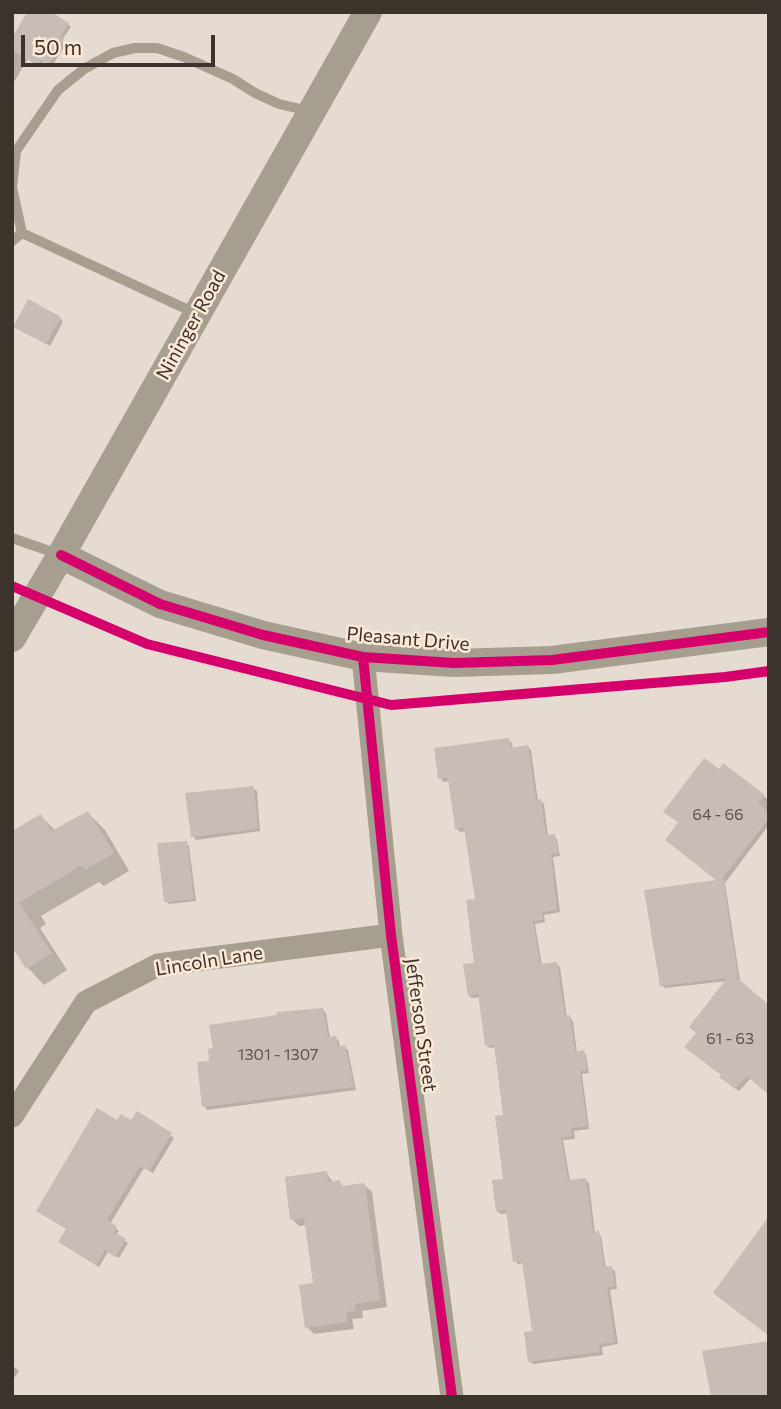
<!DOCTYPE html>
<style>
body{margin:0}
#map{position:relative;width:781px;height:1409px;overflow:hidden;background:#e6dbd1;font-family:Commissioner,sans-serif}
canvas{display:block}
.frame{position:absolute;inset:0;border:14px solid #3b332c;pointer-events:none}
.scale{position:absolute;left:21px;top:35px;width:194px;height:32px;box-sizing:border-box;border:4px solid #3b332c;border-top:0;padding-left:9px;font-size:21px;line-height:24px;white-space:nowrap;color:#3b332c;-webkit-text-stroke:5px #fce7d5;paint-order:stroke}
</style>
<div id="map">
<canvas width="781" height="1409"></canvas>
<div class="frame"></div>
<div class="scale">50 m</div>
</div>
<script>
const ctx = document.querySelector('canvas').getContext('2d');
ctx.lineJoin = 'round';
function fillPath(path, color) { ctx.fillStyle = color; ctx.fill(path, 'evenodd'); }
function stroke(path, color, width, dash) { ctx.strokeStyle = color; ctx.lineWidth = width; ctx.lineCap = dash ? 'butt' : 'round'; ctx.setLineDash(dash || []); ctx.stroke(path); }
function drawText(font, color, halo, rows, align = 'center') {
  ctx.font = font + ' Commissioner,sans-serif'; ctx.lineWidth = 5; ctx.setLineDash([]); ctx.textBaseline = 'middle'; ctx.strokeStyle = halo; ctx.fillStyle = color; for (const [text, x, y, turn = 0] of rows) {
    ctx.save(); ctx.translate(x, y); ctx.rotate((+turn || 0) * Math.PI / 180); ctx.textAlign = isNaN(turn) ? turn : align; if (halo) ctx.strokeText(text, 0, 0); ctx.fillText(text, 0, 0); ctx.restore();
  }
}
const shadow = new Path2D(`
 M 68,24 L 71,27 L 62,40 L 66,44 L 52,66 L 44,61 L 41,67 L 28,59 L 12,85 L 12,41 Z
 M 60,318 L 63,322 L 50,346 L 19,329 Z
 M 508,740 L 512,743 L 513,749 L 528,747 L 531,750 L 538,801 L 541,801 L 544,804 L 548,836 L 554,836 L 557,839 L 560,856 L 553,857 L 560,912 L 544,915 L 545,922 L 535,924 L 542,966 L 557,964 L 560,967 L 567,1018 L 570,1017 L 573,1021 L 577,1053 L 583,1052 L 586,1055 L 589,1073 L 582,1074 L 589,1129 L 574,1131 L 575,1139 L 563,1140 L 570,1181 L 585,1180 L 589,1183 L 595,1234 L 598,1233 L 601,1236 L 606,1269 L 611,1268 L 615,1271 L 617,1289 L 610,1290 L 618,1344 L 602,1347 L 603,1355 L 533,1364 L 529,1361 L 534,1333 L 524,1263 L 518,1264 L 515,1261 L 508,1213 L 501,1214 L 497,1211 L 505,1180 L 505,1117 L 496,1047 L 490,1048 L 486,1045 L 480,997 L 472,998 L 469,995 L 476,964 L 477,900 L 466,831 L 460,832 L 457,829 L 451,781 L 443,782 L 440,778 Z
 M 723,765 L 769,800 L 769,825 L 725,883 L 740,980 L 736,980 L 751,1078 L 739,1091 L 724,1080 L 698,1033 L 727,981 L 665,988 L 661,985 L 720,881 L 719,771 Z
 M 253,788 L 257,791 L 260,831 L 196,840 L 193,836 Z
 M 88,813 L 105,830 L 129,871 L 104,886 L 99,882 L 41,916 L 46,924 L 40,928 L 67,970 L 44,985 L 28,968 L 12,944 L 12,833 L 40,816 L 55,830 Z
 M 186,843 L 189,846 L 196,901 L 169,904 L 166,901 Z
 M 323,1010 L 326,1013 L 330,1038 L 335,1037 L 339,1041 L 340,1048 L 344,1047 L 348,1050 L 356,1090 L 207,1110 L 204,1106 L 211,1062 Z
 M 137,1114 L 174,1138 L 153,1173 L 144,1168 L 110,1224 L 119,1231 L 116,1235 L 128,1243 L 119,1258 L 108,1252 L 99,1267 L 64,1245 L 118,1123 L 132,1123 Z
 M 326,1173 L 334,1183 L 339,1182 L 345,1188 L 364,1185 L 372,1192 L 387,1307 L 362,1311 L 363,1318 L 352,1319 L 354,1329 L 314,1334 L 307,1327 L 315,1285 L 307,1225 L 299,1226 L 292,1219 Z
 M 12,1365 L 19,1371 L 12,1381 Z`);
const building = new Path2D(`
 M 27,12 L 51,12 L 69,23 L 60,37 L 64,39 L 49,64 L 41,60 L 37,65 L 12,50 L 12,38 Z
 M 28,299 L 61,317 L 46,344 L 13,327 Z
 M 509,738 L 511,748 L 528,745 L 536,800 L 541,799 L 546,835 L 555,834 L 558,853 L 551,854 L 557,910 L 542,912 L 543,920 L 533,921 L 540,964 L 557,962 L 565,1016 L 570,1015 L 575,1052 L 584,1050 L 587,1070 L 580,1071 L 587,1126 L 571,1128 L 572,1136 L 561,1138 L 568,1180 L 586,1178 L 593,1232 L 599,1231 L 604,1267 L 612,1266 L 615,1286 L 607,1287 L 615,1342 L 599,1344 L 600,1352 L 528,1362 L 524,1332 L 532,1331 L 522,1261 L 513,1262 L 506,1210 L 496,1211 L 492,1180 L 503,1179 L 495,1116 L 503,1115 L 494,1045 L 485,1046 L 478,994 L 468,996 L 463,964 L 474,963 L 466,900 L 475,899 L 464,828 L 455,829 L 448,778 L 438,779 L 434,748 Z
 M 704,758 L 719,769 L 723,763 L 765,795 L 758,803 L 769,813 L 769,818 L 722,879 L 724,879 L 731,937 L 732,937 L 738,977 L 736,977 L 769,1005 L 769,1095 L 747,1076 L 735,1089 L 719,1077 L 721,1075 L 684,1047 L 696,1033 L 689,1027 L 727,978 L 660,986 L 644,890 L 716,880 L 665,840 L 678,822 L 663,812 Z
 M 254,786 L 258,829 L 191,837 L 185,793 Z
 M 88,811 L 114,853 L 85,870 L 82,865 L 19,903 L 52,953 L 26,969 L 12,947 L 12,831 L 41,814 L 51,831 Z
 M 187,841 L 194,899 L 164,902 L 157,843 Z
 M 323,1008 L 328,1037 L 336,1036 L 338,1047 L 345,1045 L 354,1087 L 202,1107 L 197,1062 L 209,1061 L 208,1049 L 213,1048 L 209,1025 L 277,1015 L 277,1012 Z
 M 97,1108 L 117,1120 L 121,1114 L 131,1120 L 137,1111 L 172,1133 L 149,1171 L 140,1166 L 107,1220 L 117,1226 L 114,1232 L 126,1239 L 115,1257 L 105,1250 L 96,1265 L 58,1242 L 66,1229 L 36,1211 Z
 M 327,1171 L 328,1182 L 340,1180 L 341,1186 L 365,1183 L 380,1300 L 355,1304 L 356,1311 L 346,1312 L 347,1322 L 305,1328 L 299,1285 L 313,1283 L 304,1218 L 290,1220 L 285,1177 Z
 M 769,1216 L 769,1336 L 713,1293 Z
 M 769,1341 L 769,1397 L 711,1397 L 702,1351 Z`);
const service = new Path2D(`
 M 22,233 L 12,187 L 16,151 L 58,90 L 84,69 L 113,53 L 135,48 L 157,48 L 184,57 L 233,79 L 255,93 L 279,104 L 309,111
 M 12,241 L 22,233 L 195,313
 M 12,538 L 58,554`);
const minor = new Path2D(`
 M 363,657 L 391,935 L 452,1397
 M 12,1116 L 86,1002 L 158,965 L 391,935`);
const tertiary = new Path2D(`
 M 61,555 L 160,604 L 263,635 L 363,657 L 454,663 L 552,660 L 769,632
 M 12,638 L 61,555 L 368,12`);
const cycleway = new Path2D(`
 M 61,555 L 160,604 L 263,635 L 363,657 L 454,663 L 552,660 L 769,632
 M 12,586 L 147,644 L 391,705 L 725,677 L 769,671
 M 363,657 L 391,935 L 452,1397`);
const numberNames = [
 ["64 - 66",718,815],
 ["61 - 63",730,1039],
 ["1301 - 1307",278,1055]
];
const streetNames = [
 ["Nininger Road",191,325,-61],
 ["Pleasant Drive",408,639,5],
 ["Lincoln Lane",209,961,-9],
 ["Jefferson Street",421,1025,82]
];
fillPath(shadow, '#0003');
fillPath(building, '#c7bdb6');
stroke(service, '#a69e8e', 10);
stroke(minor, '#a69e8e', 23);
stroke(tertiary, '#a69e8e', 28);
stroke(cycleway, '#d6006c', 10);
drawText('16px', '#5e564e', null, numberNames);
drawText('19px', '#3b332c', '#fce7d5', streetNames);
</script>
